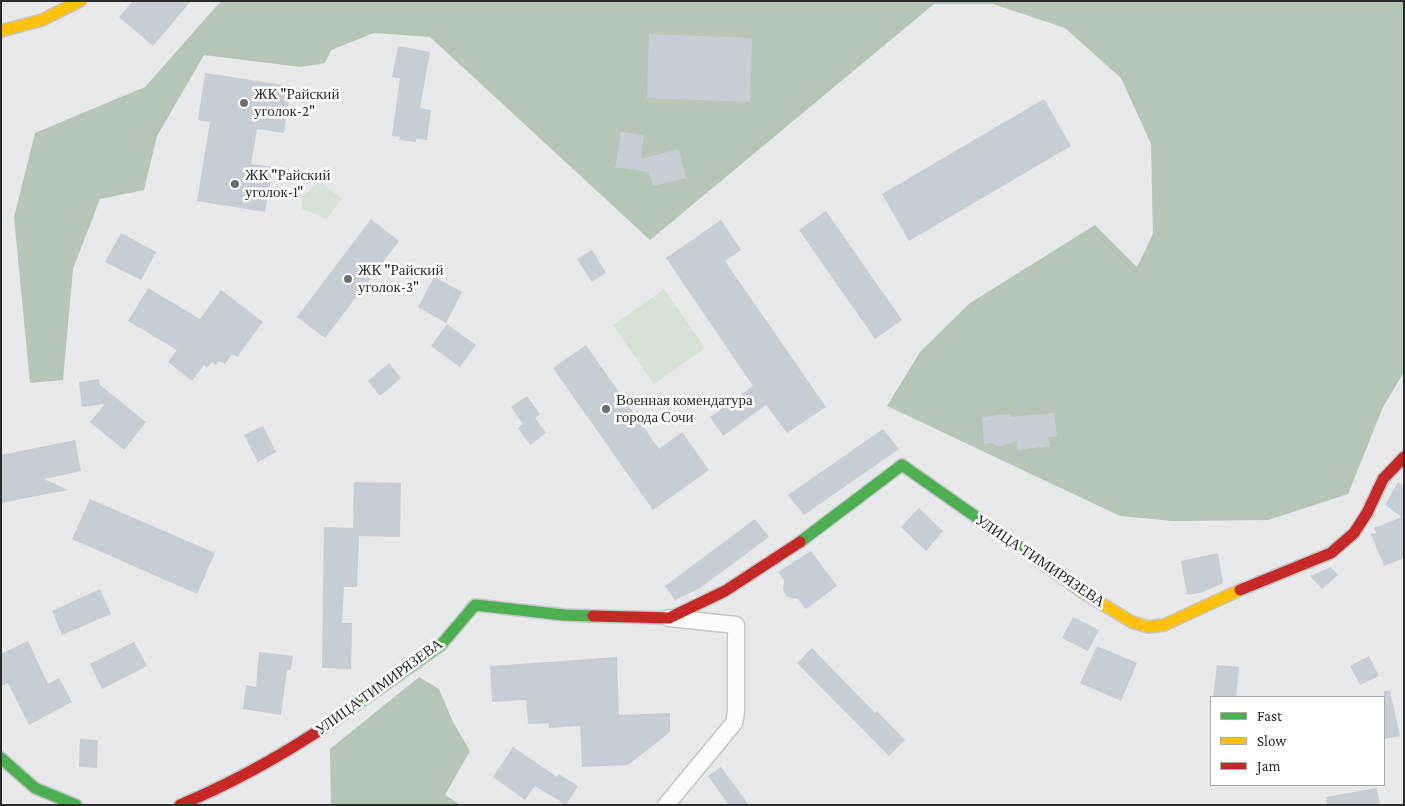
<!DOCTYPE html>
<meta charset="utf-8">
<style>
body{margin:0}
#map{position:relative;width:1405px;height:806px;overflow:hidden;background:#e6e8ea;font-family:"Crimson Pro",serif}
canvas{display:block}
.frame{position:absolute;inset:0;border:2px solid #292b2c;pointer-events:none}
.legend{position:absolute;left:1210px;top:696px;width:175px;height:90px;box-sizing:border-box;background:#fff;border:1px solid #a9aaab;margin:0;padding:6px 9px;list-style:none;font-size:15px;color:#292b2c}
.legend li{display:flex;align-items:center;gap:10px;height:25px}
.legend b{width:25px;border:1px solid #a9aaab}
</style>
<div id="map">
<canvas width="1405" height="806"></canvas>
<div class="frame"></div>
<ul class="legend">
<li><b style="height:6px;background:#4caf50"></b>Fast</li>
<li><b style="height:6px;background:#ffc107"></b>Slow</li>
<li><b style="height:6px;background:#c62828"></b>Jam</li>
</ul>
</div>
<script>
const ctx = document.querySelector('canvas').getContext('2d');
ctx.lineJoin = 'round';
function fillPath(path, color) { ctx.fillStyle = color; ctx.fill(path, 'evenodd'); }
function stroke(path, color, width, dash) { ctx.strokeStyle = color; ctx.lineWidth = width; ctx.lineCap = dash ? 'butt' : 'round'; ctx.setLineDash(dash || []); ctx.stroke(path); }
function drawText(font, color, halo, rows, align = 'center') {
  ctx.font = font + ' "Crimson Pro",serif'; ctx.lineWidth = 5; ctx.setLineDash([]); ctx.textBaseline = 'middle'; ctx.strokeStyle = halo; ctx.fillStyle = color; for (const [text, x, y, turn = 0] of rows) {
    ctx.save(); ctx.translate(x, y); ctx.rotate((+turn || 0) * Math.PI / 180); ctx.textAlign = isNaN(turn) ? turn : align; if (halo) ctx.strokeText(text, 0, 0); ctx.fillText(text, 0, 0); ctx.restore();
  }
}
const green = new Path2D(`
 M 319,181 L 342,199 L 326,219 L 302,209 L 302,197 Z
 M 664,289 L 705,348 L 654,384 L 613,325 Z`);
const forest = new Path2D(`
 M 221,1 L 1404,1 L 1404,372 L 1383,407 L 1348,494 L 1268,520 L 1173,521 L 1120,516 L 887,406 L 920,352 L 970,303 L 1095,225 L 1137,267 L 1153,234 L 1151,144 L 1121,78 L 1065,28 L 993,4 L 934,4 L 650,240 L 430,37 L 374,33 L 331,50 L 325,63 L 301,67 L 204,55 L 157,136 L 144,190 L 100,199 L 73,269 L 63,380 L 30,383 L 14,217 L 35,133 L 145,87 Z
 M 419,677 L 439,689 L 453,722 L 470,751 L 445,795 L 461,805 L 331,805 L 330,749 Z`);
const building = new Path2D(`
 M 133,1 L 191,1 L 153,46 L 119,17 Z
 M 649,34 L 752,38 L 750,102 L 647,98 Z
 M 398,46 L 430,52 L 420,108 L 431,110 L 427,140 L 416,139 L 416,142 L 399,140 L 400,137 L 392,136 L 400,78 L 392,77 Z
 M 205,73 L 291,86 L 284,133 L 257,129 L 251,164 L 273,167 L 265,212 L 197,201 L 210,122 L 198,120 Z
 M 1044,99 L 1071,146 L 909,241 L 882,194 Z
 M 621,132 L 644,135 L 641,159 L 679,149 L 686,178 L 653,186 L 649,172 L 612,167 L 616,165 Z
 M 826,211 L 902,320 L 875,339 L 799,230 Z
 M 371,219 L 399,241 L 325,338 L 297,317 Z
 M 721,220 L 741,250 L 725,261 L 826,407 L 787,433 L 766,405 L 723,436 L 710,417 L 753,386 L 666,258 Z
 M 121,233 L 156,252 L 141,280 L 105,262 Z
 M 592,250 L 606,273 L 592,282 L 577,259 Z
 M 434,277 L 462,292 L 446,323 L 418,307 Z
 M 148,288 L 200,319 L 221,290 L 263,322 L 237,357 L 232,354 L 225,364 L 219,361 L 216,365 L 212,362 L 207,368 L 204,365 L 192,381 L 168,362 L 177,350 L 128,321 Z
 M 447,324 L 476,345 L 460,367 L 431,346 Z
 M 586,345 L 659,449 L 682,432 L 709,470 L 653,510 L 553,368 Z
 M 389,363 L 401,378 L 380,396 L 368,381 Z
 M 99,379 L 100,385 L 146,422 L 124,450 L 90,422 L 105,404 L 82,407 L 79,382 Z
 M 527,396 L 540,414 L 535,418 L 546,433 L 530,445 L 518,428 L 523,424 L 511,407 Z
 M 1054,413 L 1057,436 L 1048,437 L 1049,446 L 1017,450 L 1016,441 L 999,447 L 991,443 L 984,444 L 982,417 L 1011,414 L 1011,417 Z
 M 263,426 L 276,452 L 258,462 L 244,435 Z
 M 883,429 L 899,449 L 804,515 L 788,495 Z
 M 75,440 L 81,471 L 44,479 L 68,490 L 1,503 L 1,455 Z
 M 354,482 L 401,483 L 400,537 L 359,536 L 357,587 L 344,587 L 342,623 L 352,623 L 351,669 L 322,668 L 324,527 L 353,528 Z
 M 1398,482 L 1404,486 L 1404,558 L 1384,566 L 1371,534 L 1376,533 L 1374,528 L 1402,517 L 1385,505 Z
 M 90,499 L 215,553 L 197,594 L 72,539 Z
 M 919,508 L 943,531 L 926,551 L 901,527 Z
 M 755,519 L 769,537 L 700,588 L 675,600 L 665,586 Z
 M 811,551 L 837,586 L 806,609 L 798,599 L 787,597 L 785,594 L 783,590 L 784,580 L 778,572 Z
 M 1218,553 L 1223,583 L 1203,592 L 1187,595 L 1181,561 Z
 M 1331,567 L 1338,575 L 1322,589 L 1310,576 Z
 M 100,589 L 111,614 L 62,635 L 52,611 Z
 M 1073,617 L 1099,630 L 1088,651 L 1062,638 Z
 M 28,641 L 48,684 L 59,678 L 72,702 L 29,725 L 8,683 L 1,686 L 1,654 Z
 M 134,642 L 147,666 L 102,689 L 90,664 Z
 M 1097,646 L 1137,663 L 1121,701 L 1080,683 Z
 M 812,648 L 875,713 L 877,711 L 905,740 L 889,756 L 797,663 Z
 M 259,652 L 293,656 L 291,670 L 287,670 L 281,715 L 243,709 L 246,685 L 256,687 Z
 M 1369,656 L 1379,676 L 1360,685 L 1350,666 Z
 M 617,657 L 619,715 L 670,713 L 670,732 L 628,765 L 582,767 L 580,726 L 549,728 L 549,723 L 528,724 L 526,700 L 492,702 L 490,666 Z
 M 1217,665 L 1239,667 L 1236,697 L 1213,697 Z
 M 1384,691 L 1390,691 L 1400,736 L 1384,739 Z
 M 80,739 L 98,740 L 97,768 L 79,767 Z
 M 513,747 L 557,777 L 559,774 L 578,786 L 566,805 L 535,786 L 525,800 L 493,777 Z
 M 721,767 L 749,805 L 729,805 L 708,776 Z
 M 1377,788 L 1380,805 L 1327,805 L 1326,797 Z`);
const street = new Path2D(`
 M 666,805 L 734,723 L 736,712 L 736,625 L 669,618`);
const fast = new Path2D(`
 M 800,542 L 902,465 L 1039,561
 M 356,705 L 441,645 L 475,605 L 564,615 L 593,616
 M 1,758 L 35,788 L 76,805`);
const slow = new Path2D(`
 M 1,31 L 42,20 L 80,1
 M 1039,561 L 1084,593 L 1132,622 L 1148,627 L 1164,625 L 1240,590`);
const jam = new Path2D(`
 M 1240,590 L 1331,553 L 1354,533 L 1367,513 L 1383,479 L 1404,457
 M 593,616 L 669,618 L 725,591 L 800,542
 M 180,805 C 242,779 302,744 356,705`);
const markers = [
 [244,103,5,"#6b6d6e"],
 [235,184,5,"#6b6d6e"],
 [348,279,5,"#6b6d6e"],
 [606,409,5,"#6b6d6e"]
];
const poiNames = [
 ["ЖК \"Райский",254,94],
 ["уголок-2\"",254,111],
 ["ЖК \"Райский",245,175],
 ["уголок-1\"",245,192],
 ["ЖК \"Райский",358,270],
 ["уголок-3\"",358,287],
 ["Военная комендатура",616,400],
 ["города Сочи",616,417]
];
const streetNames = [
 ["УЛИЦА ТИМИРЯЗЕВА",1040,561,34],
 ["УЛИЦА ТИМИРЯЗЕВА",379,687,-36]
];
fillPath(green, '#d6e1d6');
fillPath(forest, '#b6c6b6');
fillPath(building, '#c7cdd4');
stroke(street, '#c3c5c6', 19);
stroke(fast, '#c3c5c6', 14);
stroke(slow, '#c3c5c6', 14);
stroke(jam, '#c3c5c6', 14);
stroke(street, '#fbfcfc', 16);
stroke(fast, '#4caf50', 11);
stroke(slow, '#ffc107', 11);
stroke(jam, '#c62828', 11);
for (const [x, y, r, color] of markers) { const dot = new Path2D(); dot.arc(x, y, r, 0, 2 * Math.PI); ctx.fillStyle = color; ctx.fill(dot); stroke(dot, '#fff', 2); }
drawText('15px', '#292b2c', '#fff', poiNames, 'left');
drawText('15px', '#292b2c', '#fff', streetNames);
</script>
